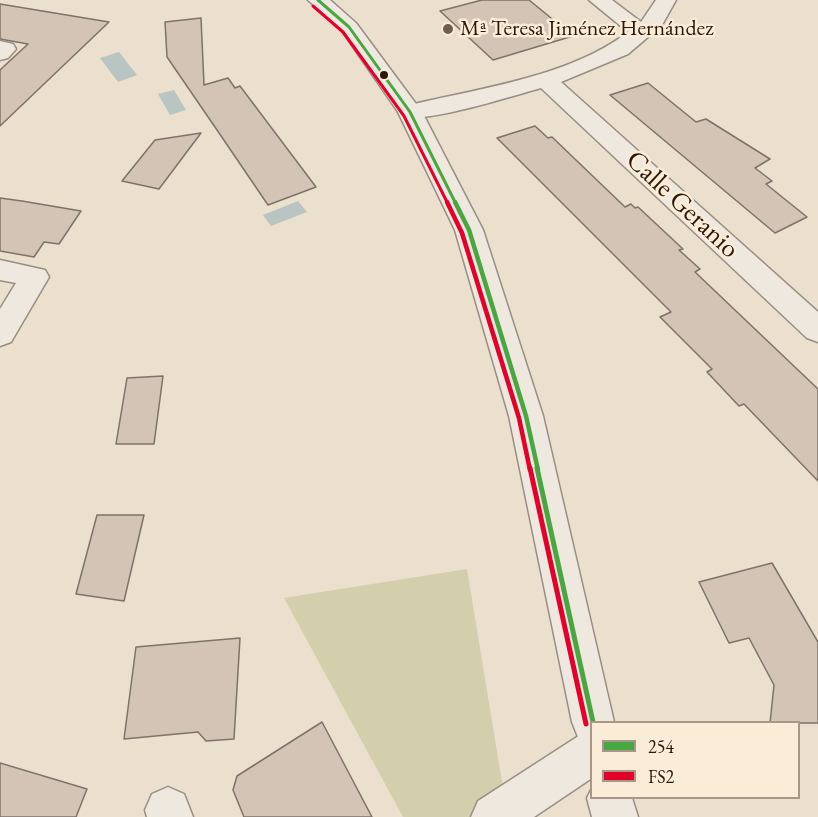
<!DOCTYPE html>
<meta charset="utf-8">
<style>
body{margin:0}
#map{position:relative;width:818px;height:817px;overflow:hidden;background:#ebdfcd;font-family:"EB Garamond",serif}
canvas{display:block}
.legend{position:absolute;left:590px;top:721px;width:210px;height:78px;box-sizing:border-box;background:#faecd6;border:2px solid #a89786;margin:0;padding:8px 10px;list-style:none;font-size:18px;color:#2d170d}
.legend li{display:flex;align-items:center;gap:12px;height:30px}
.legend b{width:30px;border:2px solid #a89786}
</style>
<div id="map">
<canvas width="818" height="817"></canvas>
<ul class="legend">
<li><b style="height:8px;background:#47a741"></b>254</li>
<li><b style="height:8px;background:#e4002b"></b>FS2</li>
</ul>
</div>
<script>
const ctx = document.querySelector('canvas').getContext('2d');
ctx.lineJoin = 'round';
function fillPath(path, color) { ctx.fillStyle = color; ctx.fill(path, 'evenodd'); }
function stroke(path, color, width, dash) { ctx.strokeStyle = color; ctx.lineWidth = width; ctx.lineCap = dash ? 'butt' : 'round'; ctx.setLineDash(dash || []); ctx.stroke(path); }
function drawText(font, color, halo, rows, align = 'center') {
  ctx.font = font + ' "EB Garamond",serif'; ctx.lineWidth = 5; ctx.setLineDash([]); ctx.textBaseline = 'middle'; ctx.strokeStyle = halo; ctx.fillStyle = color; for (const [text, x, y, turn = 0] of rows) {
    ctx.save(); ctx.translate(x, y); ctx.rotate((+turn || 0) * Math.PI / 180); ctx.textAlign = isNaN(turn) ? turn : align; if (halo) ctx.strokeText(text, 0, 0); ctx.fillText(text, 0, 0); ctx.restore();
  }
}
const green = new Path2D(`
 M 467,569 L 501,776 L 510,817 L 403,817 L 284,598 Z`);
const water = new Path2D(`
 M 119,52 L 137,75 L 118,82 L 100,58 Z
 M 174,90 L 186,110 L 170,115 L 158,94 Z
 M 298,201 L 307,212 L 271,226 L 263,215 Z`);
const building = new Path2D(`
 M 482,0 L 529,0 L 573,36 L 493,60 L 440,11 Z
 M 0,4 L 109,22 L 0,126 L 0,70 L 28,44 L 0,39 Z
 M 201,18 L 204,85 L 228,78 L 235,88 L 240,86 L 316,187 L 268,205 L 217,130 L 167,57 L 165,22 Z
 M 648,83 L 696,122 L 706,119 L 770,159 L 755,168 L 772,181 L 766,184 L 807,217 L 775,233 L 610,95 Z
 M 535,126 L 548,138 L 552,137 L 625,207 L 631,204 L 635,208 L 638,207 L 683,249 L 679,250 L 700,269 L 695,272 L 818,389 L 818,481 L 744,404 L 739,406 L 707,372 L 712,369 L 660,317 L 671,312 L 497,138 Z
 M 201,133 L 159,189 L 122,181 L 155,140 Z
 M 0,198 L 22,201 L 81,211 L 59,244 L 44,242 L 34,257 L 0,251 Z
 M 163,376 L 154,444 L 116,444 L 127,378 Z
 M 97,515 L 144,515 L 124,601 L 76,594 Z
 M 772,563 L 818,642 L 818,723 L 770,723 L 774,685 L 749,638 L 729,643 L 699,582 Z
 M 240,638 L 234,739 L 206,741 L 198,732 L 124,739 L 136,647 Z
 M 322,722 L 372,817 L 244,817 L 233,790 L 237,776 Z
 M 0,763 L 87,789 L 76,817 L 0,817 Z`);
const pedestrian = new Path2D(`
 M 592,730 L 592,778 L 534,817 L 471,817 L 478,801 L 577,737 Z`);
const minor = new Path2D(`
 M 589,0 L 612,0 L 641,22 L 656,0 L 676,0 L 662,25 L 628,54 L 561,82 L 818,312 L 818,342 L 807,338 L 541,88 C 512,96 427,123 402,117 L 398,112 L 402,107 C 473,89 569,78 628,32 Z
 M 0,41 L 13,44 L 16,49 L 8,58 L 0,60 Z
 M 0,260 L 45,270 L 49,277 L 11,342 L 0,346 L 0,309 L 16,283 L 0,280 Z
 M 168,787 L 184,794 L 193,817 L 147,817 L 145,810 L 152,794 Z`);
const tertiary = new Path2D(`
 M 308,0 L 330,0 L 356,23 L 422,112 L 483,230 L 543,416 L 614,722 L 592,722 L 592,743 L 578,737 L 572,722 L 509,416 L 455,230 L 398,112 L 342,31 Z
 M 592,788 L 592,798 L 632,798 L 638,817 L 592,817 L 587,798 Z`);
const bus1Far2 = new Path2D(`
 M 318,0 L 349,27 L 410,112 L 456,204`);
const bus1Far1 = new Path2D(`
 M 455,202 L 469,230 L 526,416 L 538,470`);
const bus1 = new Path2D(`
 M 537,468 L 593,722`);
const bus2Far2 = new Path2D(`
 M 313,6 L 343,32 L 404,116 L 448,204`);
const bus2Far1 = new Path2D(`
 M 447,202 L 462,233 L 519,418 L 530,470`);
const bus2 = new Path2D(`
 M 530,468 L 586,724`);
const markers = [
 [448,29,6,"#705d50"],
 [384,75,5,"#2d170d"]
];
const farPoinames = [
 ["Mª Teresa Jiménez Hernández",460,29]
];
const streetNames = [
 ["Calle Geranio",682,205,43]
];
fillPath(green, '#d3cfac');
fillPath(water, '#b9c5c2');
fillPath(building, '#d4c4b6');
stroke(building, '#7d7369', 1.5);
stroke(pedestrian, '#988e83', 3);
stroke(minor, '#988e83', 3);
stroke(tertiary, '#988e83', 3);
fillPath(pedestrian, '#eee8df');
fillPath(minor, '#eee8df');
fillPath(tertiary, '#eee8df');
stroke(bus1Far2, '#47a741', 3);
stroke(bus1Far1, '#47a741', 4.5);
stroke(bus1, '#47a741', 5);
stroke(bus2Far2, '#e4002b', 3);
stroke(bus2Far1, '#e4002b', 4.5);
stroke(bus2, '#e4002b', 5);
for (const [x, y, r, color] of markers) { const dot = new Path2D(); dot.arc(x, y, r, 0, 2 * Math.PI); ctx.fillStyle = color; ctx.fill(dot); stroke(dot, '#faecd6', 2); }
drawText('22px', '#2d170d', '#faecd6', farPoinames, 'left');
drawText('27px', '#2d170d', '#faecd6', streetNames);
</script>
